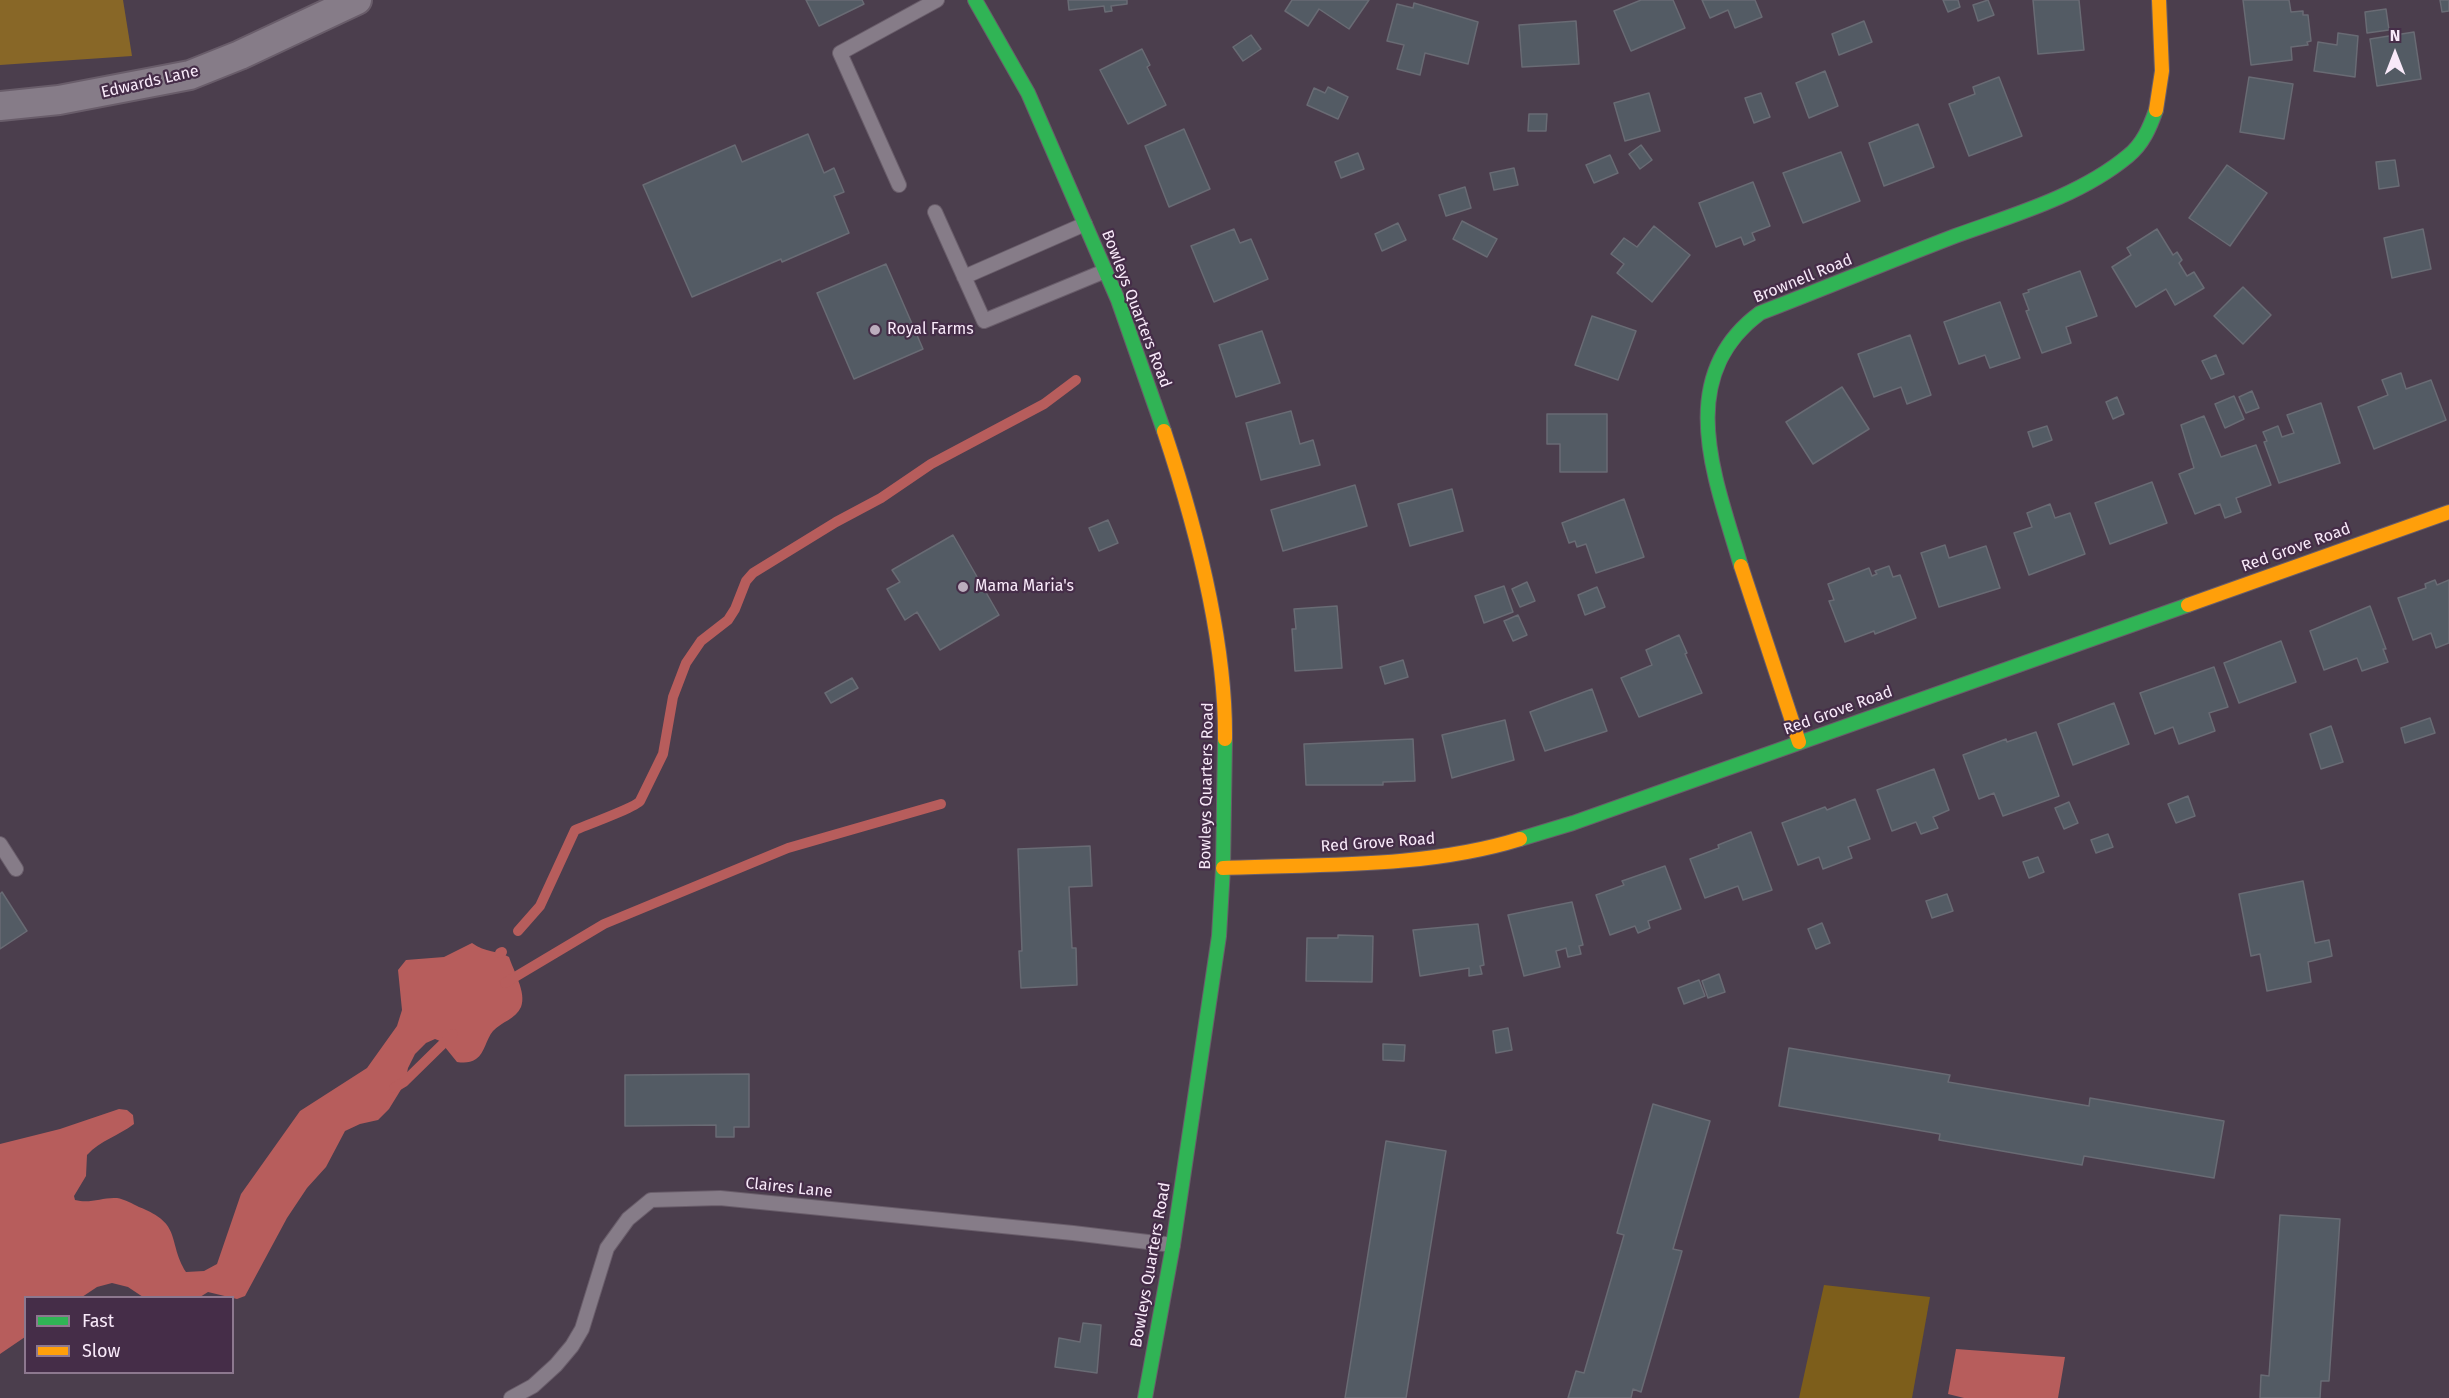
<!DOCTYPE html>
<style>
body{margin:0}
#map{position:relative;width:2449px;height:1398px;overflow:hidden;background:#4b3e4d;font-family:"Fira Sans",sans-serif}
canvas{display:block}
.legend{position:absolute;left:24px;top:1296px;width:210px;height:78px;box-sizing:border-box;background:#452d48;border:2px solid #8d788f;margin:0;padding:8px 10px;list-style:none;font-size:18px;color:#f8e9f9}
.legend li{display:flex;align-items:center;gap:12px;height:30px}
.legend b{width:30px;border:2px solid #8d788f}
.north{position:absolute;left:2365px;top:24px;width:60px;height:60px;-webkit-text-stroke:4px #452d48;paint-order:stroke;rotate:0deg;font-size:16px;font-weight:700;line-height:24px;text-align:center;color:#f8e9f9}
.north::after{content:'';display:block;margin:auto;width:21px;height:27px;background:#f8e9f9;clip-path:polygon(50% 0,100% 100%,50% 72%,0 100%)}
</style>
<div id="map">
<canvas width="2449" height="1398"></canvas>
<ul class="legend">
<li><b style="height:8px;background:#30b455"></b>Fast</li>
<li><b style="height:8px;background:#ff9f0a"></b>Slow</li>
</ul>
<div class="north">N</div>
</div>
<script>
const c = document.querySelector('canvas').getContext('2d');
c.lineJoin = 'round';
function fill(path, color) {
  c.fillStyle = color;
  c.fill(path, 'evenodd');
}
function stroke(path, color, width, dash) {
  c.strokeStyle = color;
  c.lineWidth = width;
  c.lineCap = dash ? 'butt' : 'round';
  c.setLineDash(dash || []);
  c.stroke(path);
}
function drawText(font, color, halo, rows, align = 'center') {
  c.font = font + ' "Fira Sans",sans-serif';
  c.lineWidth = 4.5;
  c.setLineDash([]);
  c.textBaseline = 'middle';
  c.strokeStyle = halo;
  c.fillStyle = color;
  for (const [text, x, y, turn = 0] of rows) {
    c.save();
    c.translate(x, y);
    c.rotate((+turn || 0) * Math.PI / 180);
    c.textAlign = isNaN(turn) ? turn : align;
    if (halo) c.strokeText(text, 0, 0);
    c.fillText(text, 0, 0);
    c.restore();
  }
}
const green = new Path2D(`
 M 1824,1285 L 1930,1297 L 1912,1398 L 1799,1398 Z`);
const forest = new Path2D(`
 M 0,0 L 123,0 L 132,56 L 0,65 Z`);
const water = new Path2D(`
 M 472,943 C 486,953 497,950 509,957 C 513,970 527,993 521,1007 C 516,1019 501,1022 493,1031 C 486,1039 485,1053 476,1059 C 470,1063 464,1063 457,1062 L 440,1041 L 435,1039 L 426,1043 L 415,1054 L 408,1068 L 405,1083 L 389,1109 L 378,1120 L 360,1124 L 345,1131 L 326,1167 L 307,1188 L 287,1218 L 245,1296 L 237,1299 L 208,1292 L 200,1297 L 143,1297 L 128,1287 L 112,1283 L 97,1287 L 82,1297 L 26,1298 L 25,1337 L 0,1354 L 0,1144 L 60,1129 L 119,1109 L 127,1110 L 133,1115 L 134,1124 C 118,1136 101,1140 87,1155 L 86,1176 L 74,1196 L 75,1200 C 91,1204 102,1197 117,1198 C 124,1199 133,1204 139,1207 C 183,1224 167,1241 186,1272 L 204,1271 L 217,1264 L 241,1194 L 300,1111 L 367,1068 L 397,1026 L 402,1010 L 398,970 L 406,960 L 444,957 Z
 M 1956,1349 L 2065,1357 L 2058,1398 L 1964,1398 L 1948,1394 Z`);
const stream = new Path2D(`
 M 518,931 L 540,906 L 575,830 C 587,825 636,807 640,801 L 663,754 L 673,697 L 686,663 L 701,641 L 728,620 L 735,609 L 746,581 L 753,573 L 836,522 L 881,498 L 931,464 L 1044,404 L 1076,380
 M 500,953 L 502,952
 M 505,983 L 604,924 L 788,848 L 941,804
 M 394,1088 L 404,1082 L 453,1034`);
const building = new Path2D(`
 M 806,0 L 862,0 L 864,4 L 819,26 Z
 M 1068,0 L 1127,0 L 1127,4 L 1111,6 L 1112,11 L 1105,12 L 1104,6 L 1069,10 Z
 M 1292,0 L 1369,0 L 1349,29 L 1319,9 L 1308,26 L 1285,11 Z
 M 1641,0 L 1673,0 L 1685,28 L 1631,51 L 1614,11 Z
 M 1702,0 L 1755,0 L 1762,17 L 1735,28 L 1728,10 L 1710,18 Z
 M 1943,0 L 1958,0 L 1960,7 L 1948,12 Z
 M 1988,0 L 1994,15 L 1978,21 L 1973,5 Z
 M 2033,0 L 2079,0 L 2084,50 L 2038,54 Z
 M 2243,0 L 2289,0 L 2291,12 L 2303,11 L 2303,15 L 2308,15 L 2311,41 L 2307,42 L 2308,45 L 2291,47 L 2292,60 L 2251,65 Z
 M 2440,0 L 2449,0 L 2449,11 L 2442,12 Z
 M 1414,3 L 1478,22 L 1468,64 L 1425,53 L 1420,75 L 1397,69 L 1404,45 L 1387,41 L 1397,4 L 1413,8 Z
 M 2386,9 L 2389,30 L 2367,33 L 2365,12 Z
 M 1576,21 L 1579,64 L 1522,67 L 1519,25 Z
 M 1864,21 L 1872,42 L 1839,55 L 1832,34 Z
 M 2414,32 L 2421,79 L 2377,86 L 2370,39 Z
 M 2338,33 L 2358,36 L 2355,77 L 2314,71 L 2318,42 L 2337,45 Z
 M 1251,35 L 1261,49 L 1243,61 L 1233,47 Z
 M 1142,49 L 1150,65 L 1147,67 L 1166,105 L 1128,124 L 1100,70 Z
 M 1825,71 L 1838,106 L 1809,118 L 1796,83 Z
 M 1999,77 L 2022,136 L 1969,156 L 1949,104 L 1975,94 L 1973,87 Z
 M 2249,77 L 2293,84 L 2284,139 L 2240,132 Z
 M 1328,87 L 1348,97 L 1338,119 L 1307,105 L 1314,88 L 1325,93 Z
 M 1649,93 L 1660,131 L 1625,141 L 1614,103 Z
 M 1761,93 L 1770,117 L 1754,123 L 1745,98 Z
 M 1529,114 L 1547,114 L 1546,131 L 1528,131 Z
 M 1918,124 L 1934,167 L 1884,186 L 1869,143 Z
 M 1184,129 L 1210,189 L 1169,207 L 1145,146 Z
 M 808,134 L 824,173 L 834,168 L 844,192 L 834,196 L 849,233 L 782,262 L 781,259 L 692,297 L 643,185 L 735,145 L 742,162 Z
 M 1641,145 L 1652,160 L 1640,169 L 1629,154 Z
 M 1841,152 L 1860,201 L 1803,223 L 1783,173 Z
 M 1358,153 L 1364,169 L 1341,178 L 1335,162 Z
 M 1610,155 L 1618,173 L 1594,183 L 1586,165 Z
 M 2395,160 L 2399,186 L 2379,189 L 2376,162 Z
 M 2227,165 L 2267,193 L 2230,246 L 2189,218 Z
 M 1514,168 L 1518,185 L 1494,190 L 1490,173 Z
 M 1753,182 L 1770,226 L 1752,233 L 1755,240 L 1744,245 L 1741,237 L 1716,247 L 1699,203 Z
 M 1465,187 L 1471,208 L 1446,216 L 1439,195 Z
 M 1462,221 L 1497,239 L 1487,257 L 1453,239 Z
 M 1398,223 L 1406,240 L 1382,251 L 1375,234 Z
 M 1654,226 L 1690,255 L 1652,302 L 1617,273 L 1624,264 L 1611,254 L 1624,238 L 1637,247 Z
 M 1234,229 L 1240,243 L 1251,239 L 1268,279 L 1214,302 L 1191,246 Z
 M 2157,229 L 2173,255 L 2177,252 L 2182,260 L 2179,263 L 2187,276 L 2194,272 L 2204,288 L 2175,305 L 2166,289 L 2136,307 L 2112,267 L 2131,255 L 2127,248 Z
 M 2423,229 L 2431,269 L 2392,278 L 2384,238 Z
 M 886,264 L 923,349 L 854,379 L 817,293 Z
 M 2080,271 L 2097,316 L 2066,327 L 2071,343 L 2042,353 L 2026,311 L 2029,310 L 2023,294 L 2029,292 L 2028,290 Z
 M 2243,287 L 2271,315 L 2243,344 L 2214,316 Z
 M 2000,302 L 2020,358 L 1990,368 L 1985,355 L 1959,364 L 1944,322 Z
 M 1592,316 L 1636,331 L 1618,380 L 1575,365 Z
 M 1262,331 L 1280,383 L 1236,397 L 1219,345 Z
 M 1910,335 L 1931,395 L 1907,404 L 1901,387 L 1874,397 L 1858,354 Z
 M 2216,355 L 2224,374 L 2211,379 L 2202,361 Z
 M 2401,373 L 2406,389 L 2431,380 L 2446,420 L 2374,449 L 2358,407 L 2388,395 L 2382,380 Z
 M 1842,387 L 1869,429 L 1813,464 L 1786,422 Z
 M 2252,391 L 2259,408 L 2246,413 L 2239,397 Z
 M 2234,396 L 2244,419 L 2225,428 L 2215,404 Z
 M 2117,397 L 2124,414 L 2113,419 L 2106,402 Z
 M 2321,403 L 2340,463 L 2279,483 L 2264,442 L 2267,441 L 2263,432 L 2278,426 L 2282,437 L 2294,433 L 2287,415 Z
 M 1291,411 L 1300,444 L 1313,440 L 1320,465 L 1261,480 L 1246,423 Z
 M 1547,414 L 1607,414 L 1607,472 L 1560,472 L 1560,444 L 1547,444 Z
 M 2204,416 L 2221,457 L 2256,445 L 2271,485 L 2236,498 L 2241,512 L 2225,518 L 2220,504 L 2195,514 L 2179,474 L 2194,468 L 2181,425 Z
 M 2047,426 L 2052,440 L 2033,447 L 2028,432 Z
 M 2152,482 L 2167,523 L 2110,544 L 2095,503 Z
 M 1355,485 L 1367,526 L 1283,551 L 1271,510 Z
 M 1452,489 L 1463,531 L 1410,546 L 1398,504 Z
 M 1624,499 L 1644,557 L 1596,573 L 1586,544 L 1577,547 L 1575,541 L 1569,543 L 1562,523 Z
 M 2050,504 L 2055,518 L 2070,513 L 2085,554 L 2029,575 L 2014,533 L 2032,527 L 2027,513 Z
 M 1108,520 L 1118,543 L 1099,551 L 1089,528 Z
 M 953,535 L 999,615 L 940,650 L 917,612 L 905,620 L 887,589 L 900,582 L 892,570 Z
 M 1945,545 L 1949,558 L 1986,546 L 2000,588 L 1939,607 L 1921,553 Z
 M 1889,566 L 1893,577 L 1900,575 L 1916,618 L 1875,634 L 1874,631 L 1845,642 L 1829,601 L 1834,600 L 1828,584 L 1869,568 L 1872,576 L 1877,574 L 1875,571 Z
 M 2435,580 L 2437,585 L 2449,580 L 2449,643 L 2436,648 L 2431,633 L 2413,640 L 2398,598 L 2426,588 L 2425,584 Z
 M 1527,582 L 1535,601 L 1520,607 L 1512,589 Z
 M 1504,586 L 1513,612 L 1484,623 L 1475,596 Z
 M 1597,587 L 1605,607 L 1585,615 L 1578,595 Z
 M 1337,606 L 1342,668 L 1295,671 L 1292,629 L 1296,629 L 1294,609 Z
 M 2370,606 L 2386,649 L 2383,649 L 2388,662 L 2362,671 L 2357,658 L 2324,670 L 2310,631 Z
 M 1518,615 L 1527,635 L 1513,641 L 1504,621 Z
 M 1679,635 L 1687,653 L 1685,654 L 1702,693 L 1639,717 L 1621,678 L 1652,665 L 1646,650 Z
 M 2281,641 L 2296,682 L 2239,703 L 2224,663 Z
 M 1403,660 L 1408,677 L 1385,684 L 1380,667 Z
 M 2214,667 L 2228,707 L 2209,713 L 2215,731 L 2179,744 L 2173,727 L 2155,734 L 2140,693 Z
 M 852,678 L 858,688 L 831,703 L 825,693 Z
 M 1592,689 L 1607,731 L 1545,751 L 1530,712 Z
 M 2114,703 L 2129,744 L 2073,765 L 2058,724 Z
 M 2430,718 L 2435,733 L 2405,743 L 2401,728 Z
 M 1505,720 L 1514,760 L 1452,778 L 1442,735 Z
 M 2331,726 L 2343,762 L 2321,769 L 2310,734 Z
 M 2036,732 L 2059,796 L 2003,816 L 1994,793 L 1979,799 L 1963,755 L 2006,739 L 2007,742 Z
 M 1413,739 L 1415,781 L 1383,782 L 1383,785 L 1306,785 L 1304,744 Z
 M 1934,769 L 1949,810 L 1933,817 L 1938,828 L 1921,834 L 1916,822 L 1892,831 L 1877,790 Z
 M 2188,796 L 2195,816 L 2176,823 L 2168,804 Z
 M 1855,799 L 1870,839 L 1848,847 L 1852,858 L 1823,869 L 1819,857 L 1798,865 L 1782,823 L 1825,807 L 1827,810 Z
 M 2069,802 L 2078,823 L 2064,829 L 2055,808 Z
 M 1751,832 L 1772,890 L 1743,900 L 1738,886 L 1705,898 L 1690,859 L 1719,848 L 1718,845 Z
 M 2108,834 L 2113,847 L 2096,853 L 2091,840 Z
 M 1090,846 L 1092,886 L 1069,887 L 1072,948 L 1076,948 L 1077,985 L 1021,988 L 1019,951 L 1022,951 L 1018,849 Z
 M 2038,857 L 2044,872 L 2029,878 L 2023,862 Z
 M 1665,866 L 1681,909 L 1648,921 L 1650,928 L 1638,933 L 1635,926 L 1610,935 L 1596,895 L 1624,885 L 1622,881 Z
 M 2303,881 L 2315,943 L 2329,940 L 2332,956 L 2308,962 L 2311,982 L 2267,991 L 2260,954 L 2251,956 L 2239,894 Z
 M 2,892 L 27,931 L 0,949 L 0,894 Z
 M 1947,894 L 1953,911 L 1932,918 L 1926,901 Z
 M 1572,902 L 1583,945 L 1579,946 L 1581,954 L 1568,957 L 1566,948 L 1556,951 L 1560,967 L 1524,976 L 1508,915 Z
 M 1822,923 L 1830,943 L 1816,949 L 1808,929 Z
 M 1478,924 L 1484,965 L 1480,966 L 1482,974 L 1469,976 L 1469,968 L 1420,976 L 1413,930 Z
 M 1338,935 L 1373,936 L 1372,982 L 1306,981 L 1307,938 L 1338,938 Z
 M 1719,974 L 1725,992 L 1708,998 L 1702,981 Z
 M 1699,980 L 1705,996 L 1684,1004 L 1678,988 Z
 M 1508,1028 L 1512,1050 L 1496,1053 L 1493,1031 Z
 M 1383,1044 L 1405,1045 L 1404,1061 L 1383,1060 Z
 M 1789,1048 L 1950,1075 L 1948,1082 L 2089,1106 L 2090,1098 L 2224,1121 L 2214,1178 L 2084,1156 L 2082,1165 L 1939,1140 L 1940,1134 L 1779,1106 Z
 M 749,1074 L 749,1127 L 734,1127 L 734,1137 L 716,1137 L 716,1125 L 625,1126 L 625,1075 Z
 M 1653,1104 L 1710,1121 L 1673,1249 L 1682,1251 L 1641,1392 L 1633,1389 L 1631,1398 L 1568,1398 L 1576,1371 L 1584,1373 L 1624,1235 L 1617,1233 Z
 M 1386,1141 L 1446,1151 L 1406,1398 L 1345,1398 Z
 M 2280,1215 L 2340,1219 L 2329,1381 L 2321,1381 L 2320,1398 L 2260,1398 L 2261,1375 L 2269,1376 Z
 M 1083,1323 L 1101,1325 L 1097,1373 L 1055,1367 L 1059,1338 L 1080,1342 Z`);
const lane = new Path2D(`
 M 899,185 L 840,53 L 937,0
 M 935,212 L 984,321 L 1105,271
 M 964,277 L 1085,224
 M 0,844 L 16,869
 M 511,1398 L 533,1386 L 556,1365 L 572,1346 L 582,1329 L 607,1248 L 628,1219 L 651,1200 L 720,1198 L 1073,1233 L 1173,1245`);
const street = new Path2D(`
 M 0,106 L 59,100 L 190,75 L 240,55 L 357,0`);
const fast = new Path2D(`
 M 975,0 L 1028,93 L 1118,300 L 1164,431
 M 1741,566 C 1716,480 1672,378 1760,313 C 1825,288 1890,261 1955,236 C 2013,215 2080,196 2128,156 C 2143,144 2150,127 2156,110
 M 1520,839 L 1573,823 L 2188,605
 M 1145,1398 L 1173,1245 L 1219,936 L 1223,868 L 1225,739`);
const slow = new Path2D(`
 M 2156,110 L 2162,71 L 2159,0
 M 1164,431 C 1195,524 1226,641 1225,739
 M 1741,566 L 1799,742
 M 2188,605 L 2449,512
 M 1223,868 C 1320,864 1427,868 1520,839`);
const markers = [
 [875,330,6,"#bbadbd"],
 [963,587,6,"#bbadbd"]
];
const streetNames = [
 ["Edwards Lane",150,82,-13],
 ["Brownell Road",1803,279,-22],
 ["Bowleys Quarters Road",1136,309,69],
 ["Red Grove Road",2296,548,-20],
 ["Red Grove Road",1838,711,-20],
 ["Bowleys Quarters Road",1207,786,-89],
 ["Red Grove Road",1378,843,-4],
 ["Claires Lane",789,1188,6],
 ["Bowleys Quarters Road",1151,1265,-80]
];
const poiNames = [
 ["Royal Farms",887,330],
 ["Mama Maria's",975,587]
];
fill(green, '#7d5e1b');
fill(forest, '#886727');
fill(water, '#b75d5c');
stroke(stream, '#b75d5c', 10);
fill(building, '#535b64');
stroke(building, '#696b74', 1.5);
stroke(lane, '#695d6a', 16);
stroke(street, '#695d6a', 32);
stroke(fast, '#695d6a', 16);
stroke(slow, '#695d6a', 16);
stroke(lane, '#867c88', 14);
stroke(street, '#867c88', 28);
stroke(fast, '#30b455', 14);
stroke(slow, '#ff9f0a', 14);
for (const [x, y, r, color] of markers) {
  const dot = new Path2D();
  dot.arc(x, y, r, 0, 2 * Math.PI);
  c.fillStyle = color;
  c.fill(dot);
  stroke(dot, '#452d48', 2);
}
drawText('16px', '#f8e9f9', '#452d48', streetNames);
drawText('16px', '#f8e9f9', '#452d48', poiNames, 'left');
</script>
